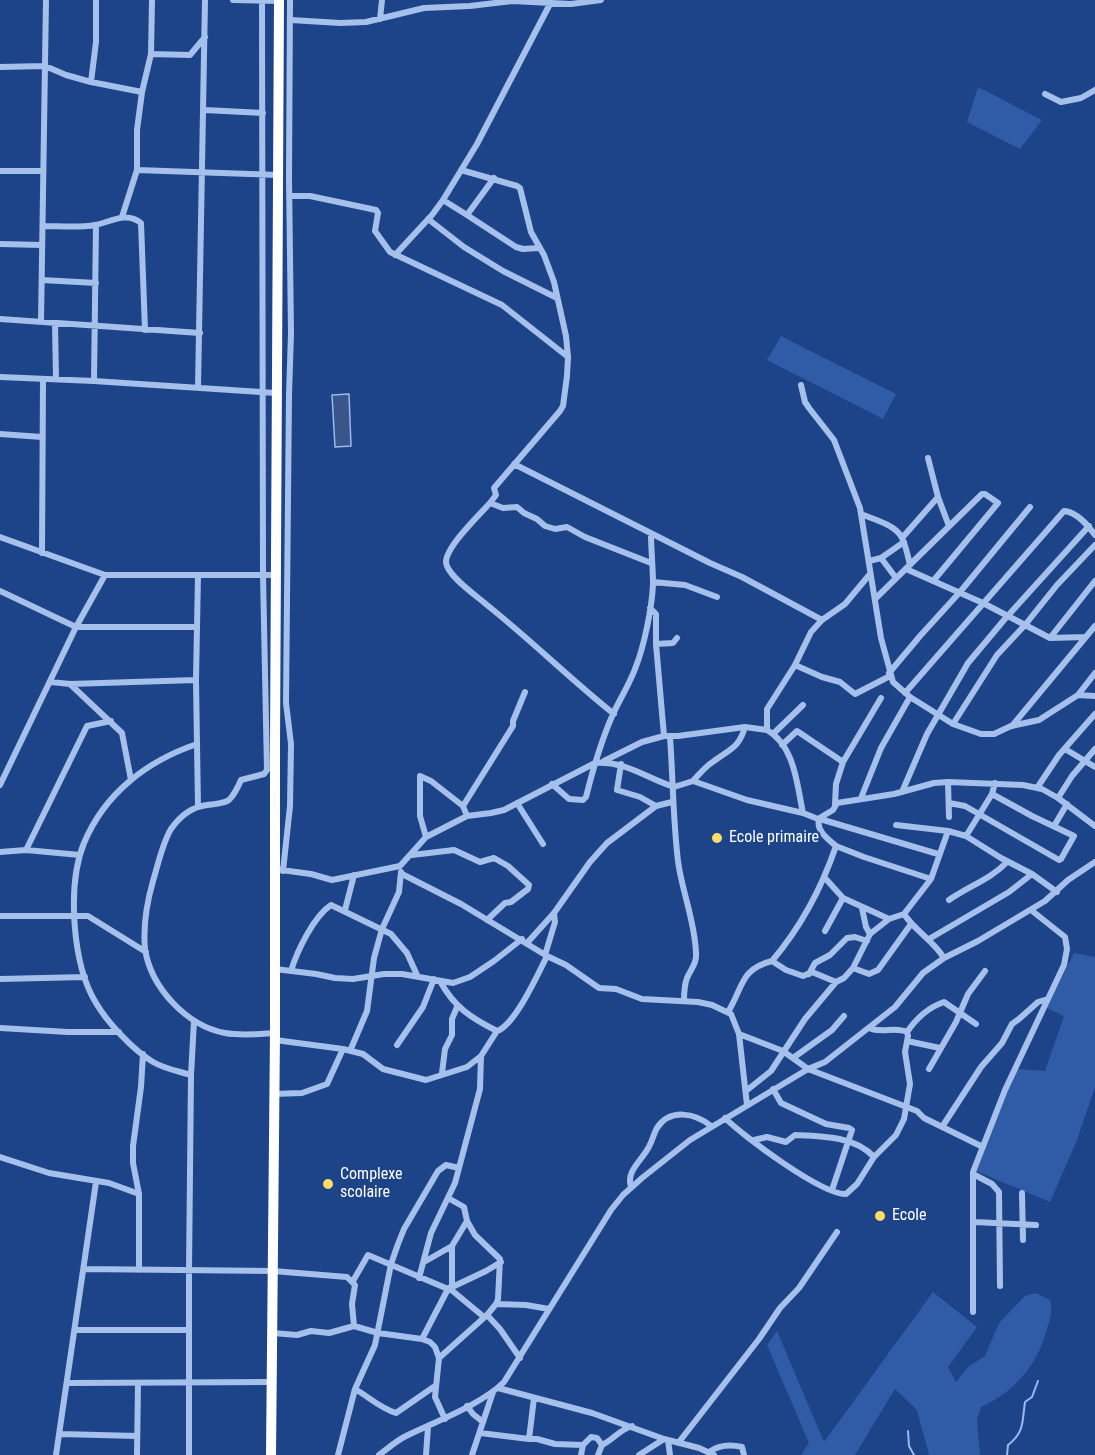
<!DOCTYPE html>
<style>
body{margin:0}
canvas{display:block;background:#1d4388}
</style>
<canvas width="1095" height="1455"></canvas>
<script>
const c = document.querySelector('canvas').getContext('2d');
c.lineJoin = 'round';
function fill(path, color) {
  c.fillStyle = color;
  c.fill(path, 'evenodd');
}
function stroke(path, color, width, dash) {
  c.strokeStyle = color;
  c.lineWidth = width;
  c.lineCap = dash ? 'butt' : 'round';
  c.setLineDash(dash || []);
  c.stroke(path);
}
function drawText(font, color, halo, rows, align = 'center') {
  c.font = font + ' "Roboto Condensed",sans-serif';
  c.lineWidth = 5;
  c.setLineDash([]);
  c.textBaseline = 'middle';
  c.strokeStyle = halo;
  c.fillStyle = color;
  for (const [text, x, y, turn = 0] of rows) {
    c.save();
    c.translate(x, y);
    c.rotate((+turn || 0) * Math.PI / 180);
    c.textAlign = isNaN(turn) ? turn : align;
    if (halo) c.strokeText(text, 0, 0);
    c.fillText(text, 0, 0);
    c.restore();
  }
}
const green = new Path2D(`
 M 978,87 L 1042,120 L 1020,149 L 967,122 Z
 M 781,336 L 896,394 L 883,419 L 767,360 Z
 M 1074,953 L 1095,957 L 1095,1087 L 1077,1140 L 1050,1202 L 976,1171 L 1006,1092 L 1017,1069 L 1045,1071 L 1064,1016 L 1047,1008 Z
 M 933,1292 L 977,1327 L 948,1367 L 956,1382 L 968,1367 L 985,1356 L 999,1323 L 1025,1296 L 1035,1293 L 1050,1300 C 1053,1312 1050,1320 1046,1332 C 1036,1367 1014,1392 981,1407 L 977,1420 L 980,1455 L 929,1455 L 917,1410 L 895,1389 L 855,1455 L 801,1455 L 809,1443 L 767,1345 L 777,1331 L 824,1442 Z`);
const water = new Path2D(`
 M 349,394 L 351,446 L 335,447 L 332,395 Z`);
const stream = new Path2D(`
 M 908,1431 L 909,1446 L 914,1455
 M 1007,1455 L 1008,1445 C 1025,1432 1022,1421 1025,1402 L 1032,1397 L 1038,1381`);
const street = new Path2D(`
 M 233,0 L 279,1
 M 262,0 L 263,575 L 267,770 L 264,774 L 241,780 C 238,787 234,795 229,800 C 223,804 214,804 207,805 C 191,807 180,816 171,829 C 162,844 158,865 153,881 C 147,902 143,927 145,949 C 151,988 187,1026 225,1033 C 242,1036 259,1034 275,1033
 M 380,19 L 382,0
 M 291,20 L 340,23 L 366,22 L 424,8 L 470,6 L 512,1 L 571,4 L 601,0
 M 151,54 L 190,55 L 205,37
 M 0,67 L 45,66 L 66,75 L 91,82 L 142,92
 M 91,82 L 96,42 L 96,0
 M 1045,94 L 1061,102 L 1081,98 L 1095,90
 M 205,110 L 263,113
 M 137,170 L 278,175
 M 461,170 L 517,186 L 520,188 L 531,232 L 544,255 L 554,282 L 566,336 L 568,357 L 567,376 L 563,406 L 560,411 L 494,488 L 496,495 L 490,503
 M 0,171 L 43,171
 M 290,196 L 310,196 L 376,210 L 378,213 L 375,231 L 390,252 L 502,305 L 568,357
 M 443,200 L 467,215 L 494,178
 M 467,215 L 516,247 L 523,249 L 539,248
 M 122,217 L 137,170 L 137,130 L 142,92 L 151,54 L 152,0
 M 428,219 L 464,247 L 503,271 L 557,298
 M 43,226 C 59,226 79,228 95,225 C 111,222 126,211 141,223 L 145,330
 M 0,244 L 42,245
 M 395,255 L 432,215 L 443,200 L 477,144 L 551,2
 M 42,280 L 96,283
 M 0,319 L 200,333
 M 41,322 L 46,0
 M 55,323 L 56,379
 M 0,377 L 94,381 L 276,393
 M 94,381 L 96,225
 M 801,385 L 805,402 L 809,408 L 834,440 L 860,508 L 881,638 L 893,682 L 910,697 L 953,724 L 981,734 L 994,734 L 1011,726 L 1039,720 L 1078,695 L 1095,696
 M 198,388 L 205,0
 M 0,434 L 42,437
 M 928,458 L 938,497 L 949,526
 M 514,464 L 710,563 L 742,577 L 822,620
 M 861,514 C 873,519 896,525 902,538 C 906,546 908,557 910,565
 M 0,537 L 105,575 L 276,575
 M 902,538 L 938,497
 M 42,553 L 43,380
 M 881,558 L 904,542
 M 869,561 L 881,558 L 896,578
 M 906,569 L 983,603 L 1050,638 L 1095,581
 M 653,582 L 685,585 L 717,597
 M 0,591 L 76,627 L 196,627
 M 876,598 L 982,494 L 985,494 L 998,503 L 934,580
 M 650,608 L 656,614 L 656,644 L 664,736
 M 1050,638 L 1085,637
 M 656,644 L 673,643 L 677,638
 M 795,665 L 822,677 L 840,682 L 855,694 L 890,676
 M 889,673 L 920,636 L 960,592 L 1030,507
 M 51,682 L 70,684 L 196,680
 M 70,684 L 122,733 L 131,780
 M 905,693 L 1064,511 C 1076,512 1088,525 1095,535
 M 1078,695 L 1095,673
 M 614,714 C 570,679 531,640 487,605 C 478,597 446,575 446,562 C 446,547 479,515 490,503 L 503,508 L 517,507 L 524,513 L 537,519 L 545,526 L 555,529 L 567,527 L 585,537 L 651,563
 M 953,724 L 997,655 L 1025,625 L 1057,585 L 1095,545
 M 1012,726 L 1095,626
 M 773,734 L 803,705
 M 670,737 C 673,778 673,820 678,861 C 682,892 695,921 696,953 C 697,963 691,969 687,978 C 684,986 684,994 684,1001
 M 782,745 L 797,731 L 843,762
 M 1065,749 L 1095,767
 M 604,761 L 642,742 L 664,736 L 678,736 L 745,727 L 767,730
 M 621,764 L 617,790 L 640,797 L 656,806
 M 693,781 C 699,774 706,766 714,761 C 730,749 739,748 745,727
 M 948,782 L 949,817
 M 552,784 L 569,799 L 583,800 L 586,797 C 593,769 601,741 613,714 C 620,699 629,685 635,669 C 644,647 652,608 653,584 C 653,567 651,550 651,534
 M 0,785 L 76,627 L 105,575
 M 1037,788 L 1059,755 L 1095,714
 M 902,792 L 927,734 L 968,663 L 1004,620 L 1089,526
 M 861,798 L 881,748 L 910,697
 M 1058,798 L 1072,776 L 1095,749
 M 517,803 L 543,844
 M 949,803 L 965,806 L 1059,860 L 1061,859 L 1074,836 L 1032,816 L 992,794
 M 835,804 L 836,784 L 843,762 L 881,698
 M 463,806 L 513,726 L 513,721 L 525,692
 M 198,807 L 196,680 L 198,575
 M 803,813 C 797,785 795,746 767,730 L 767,709 L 795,665 L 811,632 L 822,620 L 845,604 L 870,574
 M 820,819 L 938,854
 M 896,825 L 948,831 L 966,836 L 1001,858 L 1032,874 L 1057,892
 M 1054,826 L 1067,804
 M 966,836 L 992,794 L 995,783
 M 426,837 L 420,816 L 420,776 L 431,781 L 463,806 L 467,816
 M 836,846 L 864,857 L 931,879
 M 26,850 L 87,726 L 111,721
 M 0,852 L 26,850 L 80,855
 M 412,855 L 454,850 L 480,862 L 494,858 L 508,866 L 529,885 L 528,889 L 511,902 L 505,903 L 487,920
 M 274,869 L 311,874 L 332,880 L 400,866 L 426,837 L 467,816 L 491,813 L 504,810 L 595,763 C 626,761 646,778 674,787 L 693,781 L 747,800 L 803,813 L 818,819 L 833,810 L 837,803 L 894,794 L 934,783 L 948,782 L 1023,785 L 1042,789 L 1058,798 L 1095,826
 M 283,871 L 290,806 L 291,744 L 286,703 L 289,395 L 291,333 L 289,178 L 290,0
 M 402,874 L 461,904 L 547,956 L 566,965 L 599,988 L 616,989 L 642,999 L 698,1002 L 712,1005 L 731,1014 L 739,1034 L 747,1105
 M 825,878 L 843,898 L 889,919
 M 949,900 C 969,886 991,879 1007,862
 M 862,908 L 866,927 L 870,934
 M 345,910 L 354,875
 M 904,914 C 915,931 933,940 944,958
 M 0,916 L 88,916 L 146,952
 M 825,931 L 843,898
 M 929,939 L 1009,892 L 1032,874
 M 527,943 L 554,913 L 590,862 L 607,843 L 656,806 L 672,802
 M 545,955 L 555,922 L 554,913
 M 772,961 C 800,928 822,887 836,846 C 828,839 816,831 819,819
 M 853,968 L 869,974 L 878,970 L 911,924
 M 275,969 L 316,974 L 335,978 L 353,979 L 384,974 L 402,974 L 453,983 L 470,977 L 494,961 L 522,939
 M 291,971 C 297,951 314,916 331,905 L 391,934 L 407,953 L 417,975
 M 809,974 L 815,963 L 830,955 L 847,938 L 855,937 L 867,941
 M 0,979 L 85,977
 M 440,981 C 454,1007 471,1018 497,1031
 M 728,1012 C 743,988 740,969 772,961 L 786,970 L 803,976 L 812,972 L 836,982 L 844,978 L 853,968 L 870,934 L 889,919 L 904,914 L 931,879 L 948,831
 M 0,1028 L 68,1032 L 119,1032
 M 869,1028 C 882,1034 894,1026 907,1032
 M 739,1034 L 783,1051 L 808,1069 L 917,1111 L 924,1118 L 983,1147
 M 275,1040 L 343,1049 L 363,1054 L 383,1069 L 426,1080 L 467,1067 L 481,1056
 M 907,1041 L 940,1048
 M 397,1045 L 423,1007 L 434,979
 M 350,1051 L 367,1011 L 374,958 L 382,929 L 399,892 L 401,872
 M 793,1058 L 832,1030 L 844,1016
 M 929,1069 L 956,1022 L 968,994 L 985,971
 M 442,1073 L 445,1049 L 452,1035 L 452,1019 L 457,1007
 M 191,1075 C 178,1071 165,1069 153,1062 C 133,1050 107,1022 96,1003 C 72,964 67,885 84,843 C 105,793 147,761 197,744
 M 773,1089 L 781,1103 L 826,1124 L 849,1128 L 852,1130 L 832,1190
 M 746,1091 L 771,1071 L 805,1019 L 836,982
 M 273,1094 L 302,1093 L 327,1084 L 343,1049
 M 725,1118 C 743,1136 822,1195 846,1194 L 857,1184 L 874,1157 L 896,1135 L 904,1119 L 910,1084 L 905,1052 L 908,1036 L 907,1032 C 916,1019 929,1007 944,1002 L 976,1024
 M 942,1127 L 981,1067 L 1002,1043 L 1012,1024 L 1019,1019 L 1038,1002 L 1048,999
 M 754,1140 L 767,1137 L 786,1142 L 795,1135 C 821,1136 855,1136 874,1157
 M 0,1157 L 49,1173 L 109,1183 L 139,1194
 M 973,1174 L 992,1184 L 999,1192 L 1000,1286
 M 631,1187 C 626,1172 640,1162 647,1150 C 652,1143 653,1135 657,1128 C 670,1108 695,1113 711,1126
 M 1022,1193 L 1023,1240
 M 974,1222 L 1036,1225
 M 424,1262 L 452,1246
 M 84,1269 L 273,1271 L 347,1277 L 355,1285 L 352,1304 L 354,1326
 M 139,1270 L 139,1194 L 133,1163 L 133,1146 L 141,1087 L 143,1054
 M 419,1278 L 431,1233 L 455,1183 L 480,1089 L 481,1056 L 497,1031 C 515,1025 538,974 547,956
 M 353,1281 L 368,1255 L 448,1289 L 486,1271 L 501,1262
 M 449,1288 L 484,1317
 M 452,1288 L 452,1246 L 467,1221
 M 496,1304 L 526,1305 L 549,1309
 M 973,1312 L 973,1172 L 1005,1090 L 1064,965 L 1067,949 L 1065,937 L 1031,910
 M 487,1315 L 500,1329 L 520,1358
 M 75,1330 L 189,1330
 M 273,1333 L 297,1335 L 311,1331 L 329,1333 L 354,1326 L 378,1333 L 422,1339 L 430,1342 L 435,1347 L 439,1358 L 435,1397 L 445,1419
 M 422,1339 L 448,1289
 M 439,1358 L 487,1315 L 496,1304 L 498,1299 L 500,1259 L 475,1235 L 467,1221 L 464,1207 L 448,1198
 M 67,1383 L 271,1382
 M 498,1388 L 592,1413 L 664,1439
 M 355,1389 C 369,1397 380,1408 396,1413 L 435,1386
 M 467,1406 L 473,1414 L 483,1422
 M 480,1433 L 529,1439 L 534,1398
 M 60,1434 L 137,1436
 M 529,1439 L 537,1439 L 555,1444 L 583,1445 L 581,1455
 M 668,1440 L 670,1455
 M 679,1442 L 759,1339 L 780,1308 L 799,1288 L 837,1232
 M 583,1445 L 591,1437 L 597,1438 L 602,1445
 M 709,1452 C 719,1445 729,1444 742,1447 L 744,1455
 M 56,1455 L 96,1182
 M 137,1455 L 138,1383
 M 189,1455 L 189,1270 L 191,1075 L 194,1021
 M 338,1455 L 355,1389 L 375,1345 L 391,1264 L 398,1244 L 404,1229 L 438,1171 L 446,1165 L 459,1168
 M 379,1455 C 387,1449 396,1441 406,1436 C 434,1422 481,1405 504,1382 L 611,1210 L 623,1195 L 642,1178 L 690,1140 L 808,1069 L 825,1062 L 895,1007 L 923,973 L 944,958 L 978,941 L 1045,901 L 1068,880 L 1095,862
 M 426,1455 L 428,1427
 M 472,1455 L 493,1392
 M 598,1455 L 602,1445 C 614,1439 619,1430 632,1426
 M 639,1455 L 664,1439 L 699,1448 L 714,1455`);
const highway = new Path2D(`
 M 271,1455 L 275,1033 L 275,744 L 279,0`);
const markers = [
 [717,838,6,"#fcdd65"],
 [328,1184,6,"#fcdd65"],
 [880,1216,6,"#fcdd65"]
];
const poiNames = [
 ["Ecole primaire",729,838],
 ["Complexe",340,1175],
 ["scolaire",340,1193],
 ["Ecole",892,1216]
];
fill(green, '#305ba6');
fill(water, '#395589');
stroke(water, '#9ab9ed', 1.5);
stroke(stream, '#9ab9ed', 2);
stroke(street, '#a6c0ec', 6);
stroke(highway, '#fff', 10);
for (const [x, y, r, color] of markers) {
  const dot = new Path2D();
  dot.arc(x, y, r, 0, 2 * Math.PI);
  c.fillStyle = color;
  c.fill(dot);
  stroke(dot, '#1d4388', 2);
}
drawText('16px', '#fff', '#1d4388', poiNames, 'left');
</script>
